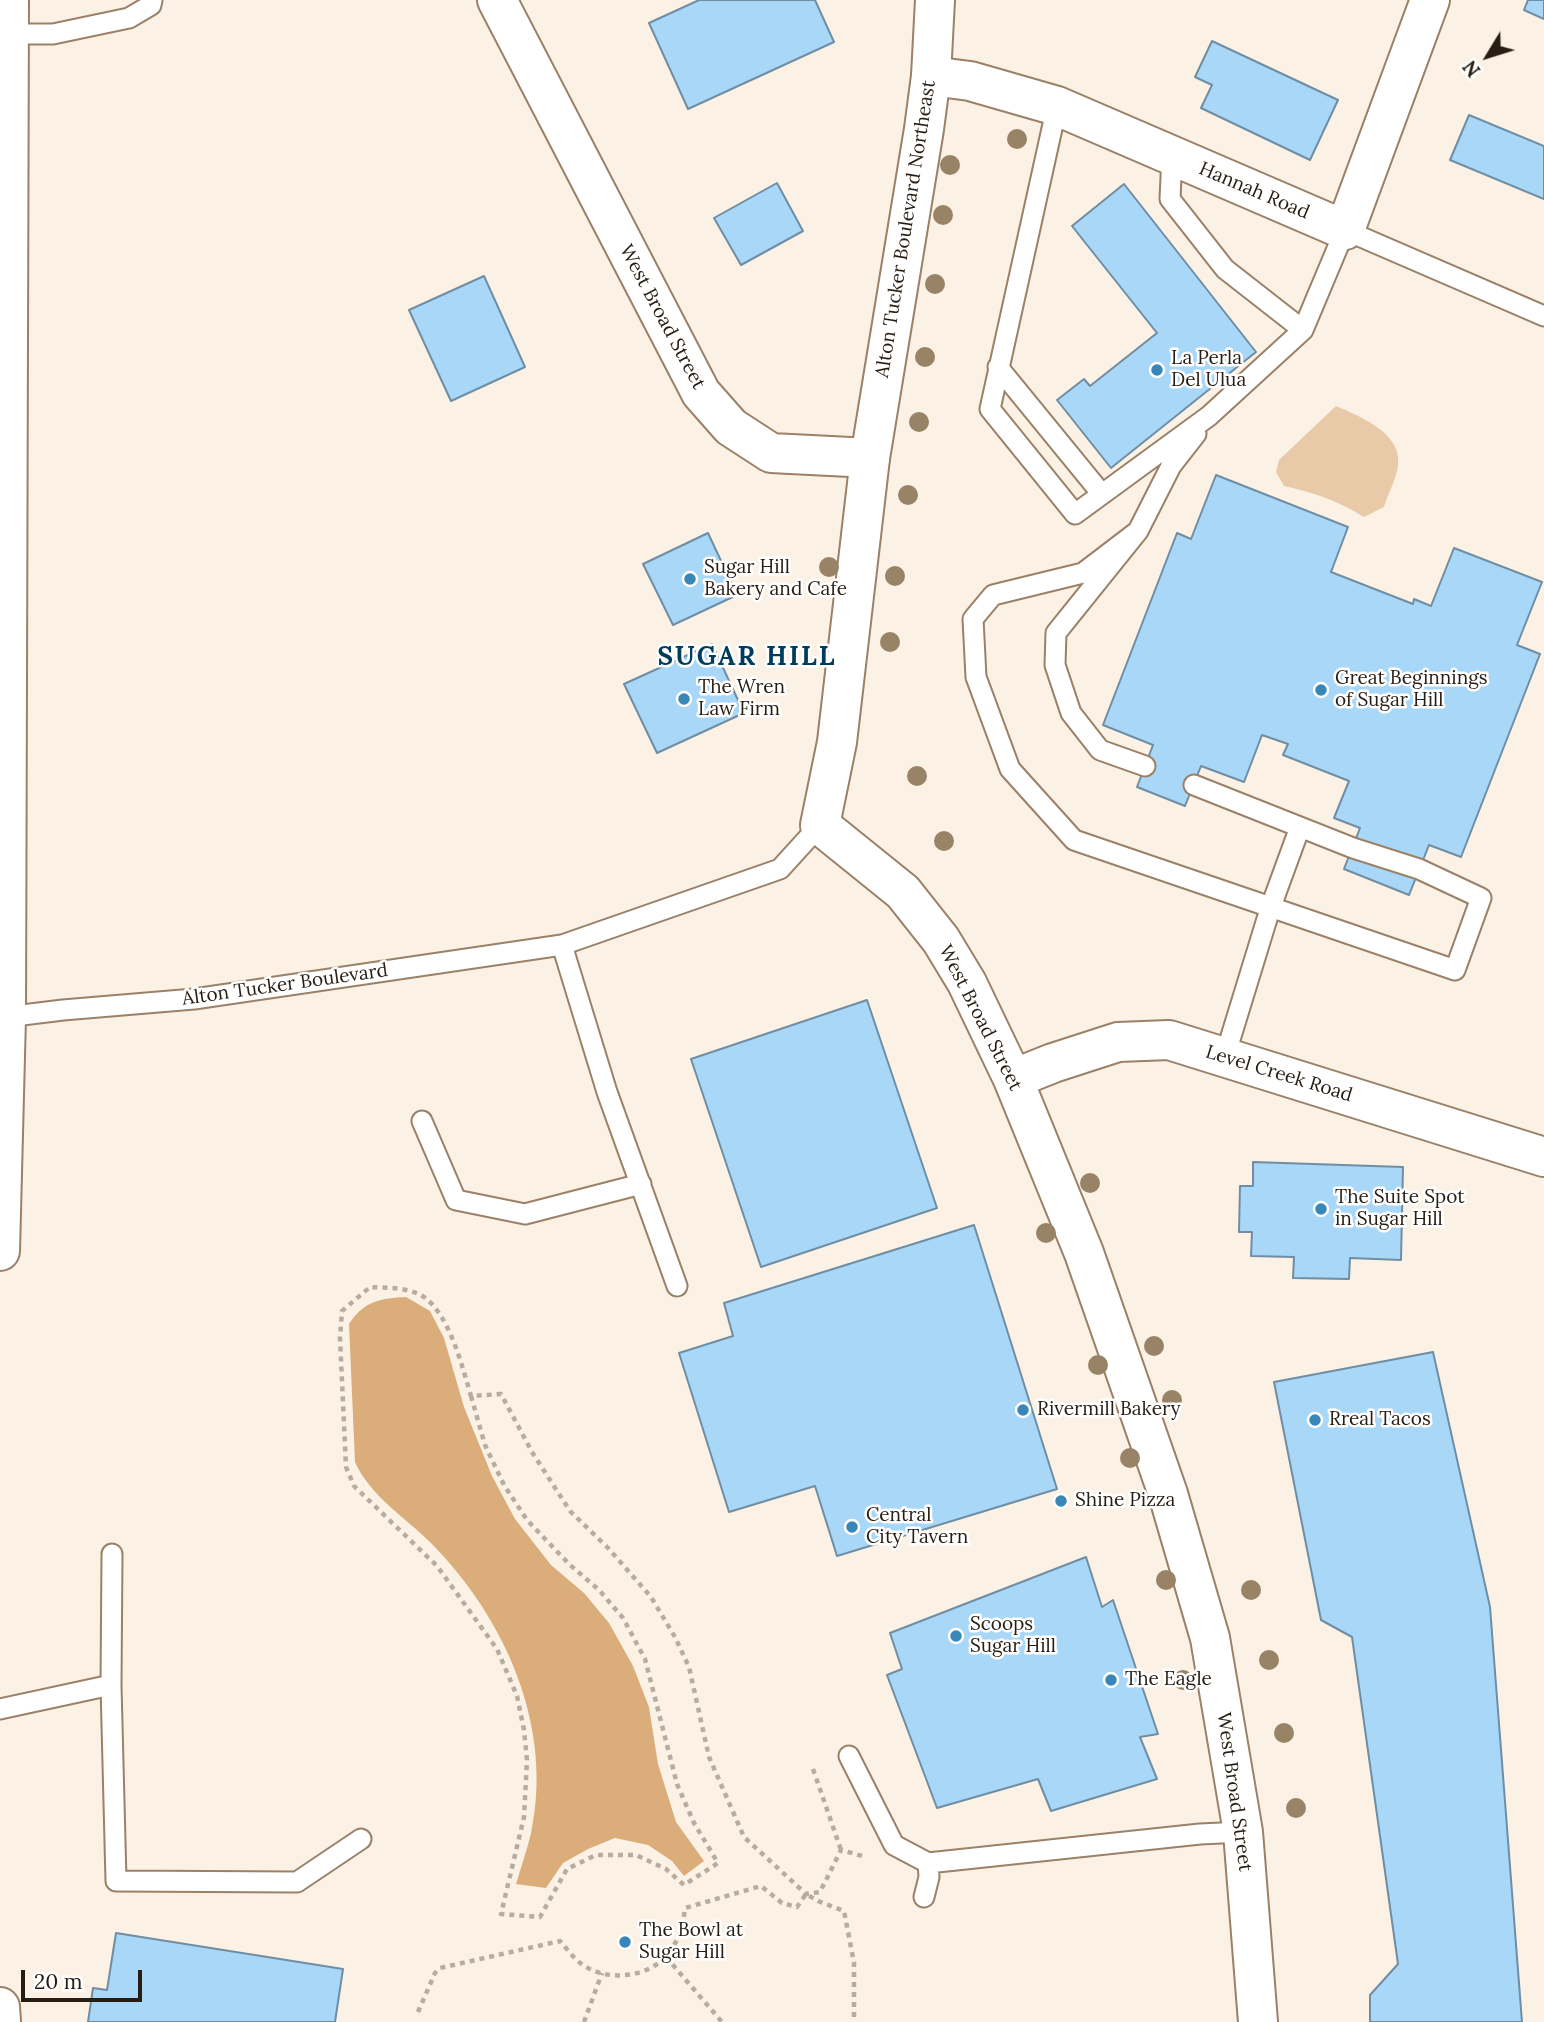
<!DOCTYPE html>
<style>
body{margin:0}
#map{position:relative;width:1544px;height:2022px;overflow:hidden;background:#fcf1e5;font-family:Lora,serif}
canvas{display:block}
.north{position:absolute;left:1453px;top:21px;width:70px;height:70px;-webkit-text-stroke:5px #fff;paint-order:stroke;rotate:232deg;font-size:19px;font-weight:700;line-height:28px;text-align:center;color:#271d12}
.north::after{content:'';display:block;margin:auto;width:24px;height:32px;background:#271d12;clip-path:polygon(50% 0,100% 100%,50% 72%,0 100%)}
.scale{position:absolute;left:21px;top:1970px;width:121px;height:32px;box-sizing:border-box;border:4px solid #271d12;border-top:0;padding-left:9px;font-size:21px;line-height:24px;white-space:nowrap;color:#271d12;-webkit-text-stroke:5px #fff;paint-order:stroke}
</style>
<div id="map">
<canvas width="1544" height="2022"></canvas>
<div class="north">N</div>
<div class="scale">20 m</div>
</div>
<script>
const c = document.querySelector('canvas').getContext('2d');
c.lineJoin = 'round';
function fill(path, color) {
  c.fillStyle = color;
  c.fill(path, 'evenodd');
}
function stroke(path, color, width, dash) {
  c.strokeStyle = color;
  c.lineWidth = width;
  c.lineCap = dash ? 'butt' : 'round';
  c.setLineDash(dash || []);
  c.stroke(path);
}
function drawText(font, color, halo, rows, align = 'center') {
  c.font = font + ' Lora,serif';
  c.lineWidth = 5;
  c.setLineDash([]);
  c.textBaseline = 'middle';
  c.strokeStyle = halo;
  c.fillStyle = color;
  for (const [text, x, y, turn = 0] of rows) {
    c.save();
    c.translate(x, y);
    c.rotate((+turn || 0) * Math.PI / 180);
    c.textAlign = isNaN(turn) ? turn : align;
    if (halo) c.strokeText(text, 0, 0);
    c.fillText(text, 0, 0);
    c.restore();
  }
}
const green = new Path2D(`
 M 1336,406 C 1359,416 1403,433 1398,466 C 1396,479 1388,494 1384,507 L 1364,517 C 1338,501 1313,492 1284,486 L 1276,472 L 1279,460 Z`);
const water = new Path2D(`
 M 406,1297 L 430,1311 L 444,1338 L 464,1407 L 492,1476 L 515,1519 L 551,1565 L 584,1593 L 609,1623 L 633,1666 L 649,1707 L 658,1764 L 676,1822 L 704,1861 L 684,1876 L 672,1861 L 648,1845 L 615,1838 L 588,1849 L 563,1863 L 546,1888 L 516,1884 C 521,1867 527,1850 531,1833 C 554,1727 505,1618 431,1543 C 405,1517 370,1496 355,1462 L 349,1324 C 364,1301 381,1298 406,1297 Z`);
const building = new Path2D(`
 M 699,0 L 815,0 L 834,42 L 688,109 L 649,23 Z
 M 1528,0 L 1544,0 L 1544,19 L 1524,10 Z
 M 1212,41 L 1338,100 L 1310,160 L 1201,108 L 1212,85 L 1195,77 Z
 M 1469,115 L 1544,146 L 1544,199 L 1450,160 Z
 M 777,183 L 803,231 L 741,265 L 714,218 Z
 M 1124,184 L 1256,352 L 1111,468 L 1057,400 L 1084,379 L 1090,386 L 1157,333 L 1072,226 Z
 M 484,276 L 525,367 L 451,401 L 409,310 Z
 M 1216,475 L 1348,527 L 1331,572 L 1413,604 L 1414,599 L 1431,606 L 1454,548 L 1542,582 L 1517,645 L 1540,654 L 1461,857 L 1429,845 L 1409,895 L 1344,869 L 1360,828 L 1334,818 L 1349,781 L 1283,755 L 1288,744 L 1262,735 L 1244,782 L 1201,766 L 1185,806 L 1137,787 L 1153,745 L 1103,725 L 1177,533 L 1191,539 Z
 M 708,533 L 737,595 L 673,625 L 643,564 Z
 M 712,644 L 744,713 L 657,753 L 624,684 Z
 M 867,1000 L 937,1208 L 761,1267 L 691,1059 Z
 M 1253,1162 L 1403,1167 L 1401,1260 L 1350,1258 L 1349,1279 L 1293,1278 L 1294,1257 L 1251,1256 L 1252,1232 L 1239,1232 L 1240,1186 L 1253,1186 Z
 M 974,1225 L 1057,1489 L 837,1556 L 815,1486 L 729,1512 L 679,1353 L 733,1336 L 724,1303 Z
 M 1433,1352 L 1490,1607 L 1522,2022 L 1370,2022 L 1370,1995 L 1398,1964 L 1352,1637 L 1321,1620 L 1274,1382 Z
 M 1086,1557 L 1102,1607 L 1113,1600 L 1158,1734 L 1140,1737 L 1157,1779 L 1051,1811 L 1038,1779 L 937,1808 L 887,1675 L 902,1669 L 890,1633 Z
 M 116,1933 L 343,1969 L 335,2022 L 88,2022 L 93,1988 L 107,1990 Z`);
const path = new Path2D(`
 M 471,1396 L 485,1445 L 504,1485 L 527,1520 L 569,1564 L 599,1590 L 623,1618 L 645,1659 L 677,1784 L 694,1823 L 718,1863 L 684,1885 L 666,1869 L 636,1855 L 596,1855 L 567,1869 L 540,1917 L 501,1914 L 524,1817 L 527,1760 L 524,1730 L 517,1696 L 497,1649 L 437,1566 L 354,1486 L 346,1467 L 340,1338 L 342,1311 L 370,1287 C 387,1288 409,1287 424,1297 C 450,1316 462,1366 471,1396 L 501,1394 L 532,1452 L 570,1511 L 609,1549 L 651,1597 L 675,1637 L 689,1667 L 709,1757 L 744,1837 L 806,1894 L 820,1892 L 841,1850 L 866,1857
 M 813,1769 L 841,1850
 M 666,1957 L 722,2022
 M 418,2012 L 435,1973 L 440,1968 L 560,1941 C 567,1949 574,1959 583,1965 C 607,1982 649,1978 668,1954 C 679,1940 683,1926 685,1908 L 761,1886 L 782,1903 L 797,1907 L 806,1894 L 818,1901 L 844,1911 L 854,1963 L 854,2022
 M 584,2022 L 602,1973`);
const service = new Path2D(`
 M 9,34 L 53,34 L 129,18 L 151,5 L 152,0
 M 1057,106 L 990,409 L 1075,514 L 1209,416 L 1303,330 L 1345,230 L 1544,316
 M 1172,155 L 1170,199 L 1225,269 L 1303,330
 M 998,367 L 1101,493
 M 1138,531 L 1083,573 L 993,595 L 973,619 L 976,677 L 1010,769 L 1074,840 L 1455,970 L 1481,898 L 1419,869 L 1353,848 L 1194,785
 M 1145,766 L 1100,750 L 1071,713 L 1055,665 L 1056,633 L 1138,531 L 1171,466 L 1196,434
 M 6,1017 L 63,1010 L 194,999 L 562,945
 M 1225,1056 L 1270,909 L 1300,827
 M 422,1121 L 456,1200 L 525,1214 L 641,1184
 M 677,1286 L 607,1092 L 562,945 L 780,869 L 820,825
 M 111,1685 L 112,1554
 M 0,1709 L 111,1685 L 116,1881 L 297,1882 L 361,1839
 M 849,1756 L 894,1845 L 928,1863
 M 924,1897 L 929,1877 L 928,1863 L 1200,1834 L 1243,1832`);
const minor = new Path2D(`
 M 497,0 L 701,393 L 731,427 L 771,453 L 870,458
 M 931,76 L 970,81 L 1057,106 L 1345,230 L 1430,0`);
const tertiary = new Path2D(`
 M 935,0 L 931,76 L 924,129 L 870,458 L 837,742 L 820,825 L 903,892 L 941,940 L 967,983 L 1013,1079 L 1084,1253 L 1168,1494 L 1210,1638 L 1243,1832 L 1258,2022
 M 1013,1079 L 1053,1063 L 1118,1042 L 1169,1040 L 1544,1157`);
const trunk = new Path2D(`
 M 0,1251 L 6,1017 L 9,0
 M 0,2007 L 1,2022`);
const trees = [
 [1017,139],
 [950,165],
 [943,215],
 [935,284],
 [925,357],
 [919,422],
 [908,495],
 [829,567],
 [895,576],
 [890,642],
 [917,776],
 [944,841],
 [1090,1183],
 [1046,1233],
 [1154,1346],
 [1098,1365],
 [1172,1400],
 [1130,1458],
 [1166,1580],
 [1251,1590],
 [1269,1660],
 [1183,1680],
 [1284,1733],
 [1296,1808]
];
const markers = [
 [1157,370,7,"#3987b9"],
 [690,579,7,"#3987b9"],
 [1321,690,7,"#3987b9"],
 [684,699,7,"#3987b9"],
 [1321,1209,7,"#3987b9"],
 [1023,1410,7,"#3987b9"],
 [1315,1420,7,"#3987b9"],
 [1061,1501,7,"#3987b9"],
 [852,1527,7,"#3987b9"],
 [956,1636,7,"#3987b9"],
 [1111,1680,7,"#3987b9"],
 [625,1942,7,"#3987b9"]
];
const streetNames = [
 ["Hannah Road",1254,191,23],
 ["Alton Tucker Boulevard Northeast",906,229,-81],
 ["West Broad Street",662,317,62],
 ["Alton Tucker Boulevard",285,985,-8],
 ["West Broad Street",980,1018,63],
 ["Level Creek Road",1279,1074,17],
 ["West Broad Street",1234,1792,82]
];
const poiNames = [
 ["La Perla",1171,359],
 ["Del Ulua",1171,381],
 ["Sugar Hill",704,568],
 ["Bakery and Cafe",704,590],
 ["Great Beginnings",1335,679],
 ["of Sugar Hill",1335,701],
 ["The Wren",698,688],
 ["Law Firm",698,710],
 ["The Suite Spot",1335,1198],
 ["in Sugar Hill",1335,1220],
 ["Rivermill Bakery",1037,1410],
 ["Rreal Tacos",1329,1420],
 ["Shine Pizza",1075,1501],
 ["Central",866,1516],
 ["City Tavern",866,1538],
 ["Scoops",970,1625],
 ["Sugar Hill",970,1647],
 ["The Eagle",1125,1680],
 ["The Bowl at",639,1931],
 ["Sugar Hill",639,1953]
];
const districtNames = [
 ["SUGAR HILL",747,658]
];
fill(green, '#e8c9a8');
fill(water, '#daad7b');
fill(building, '#a9d7f8');
stroke(building, '#6f8ea4', 2);
stroke(service, '#9a8167', 23);
stroke(minor, '#9a8167', 42);
stroke(tertiary, '#9a8167', 42);
stroke(trunk, '#9a8167', 42);
stroke(path, '#b7aca1', 4.5, [5, 5]);
stroke(service, '#fff', 19);
stroke(minor, '#fff', 38);
stroke(tertiary, '#fff', 38);
stroke(trunk, '#fff', 38);
c.fillStyle = '#988367';
for (const [x, y] of trees) {
  c.beginPath();
  c.arc(x, y, 10, 0, 2 * Math.PI);
  c.fill();
}
for (const [x, y, r, color] of markers) {
  const dot = new Path2D();
  dot.arc(x, y, r, 0, 2 * Math.PI);
  c.fillStyle = color;
  c.fill(dot);
  stroke(dot, '#fff', 2.5);
}
drawText('19px', '#271d12', '#fff', streetNames);
drawText('19px', '#271d12', '#fff', poiNames, 'left');
c.letterSpacing = '2px';
drawText('bold 26px', '#003c5c', '#fff', districtNames);
c.letterSpacing = '0px';
</script>
